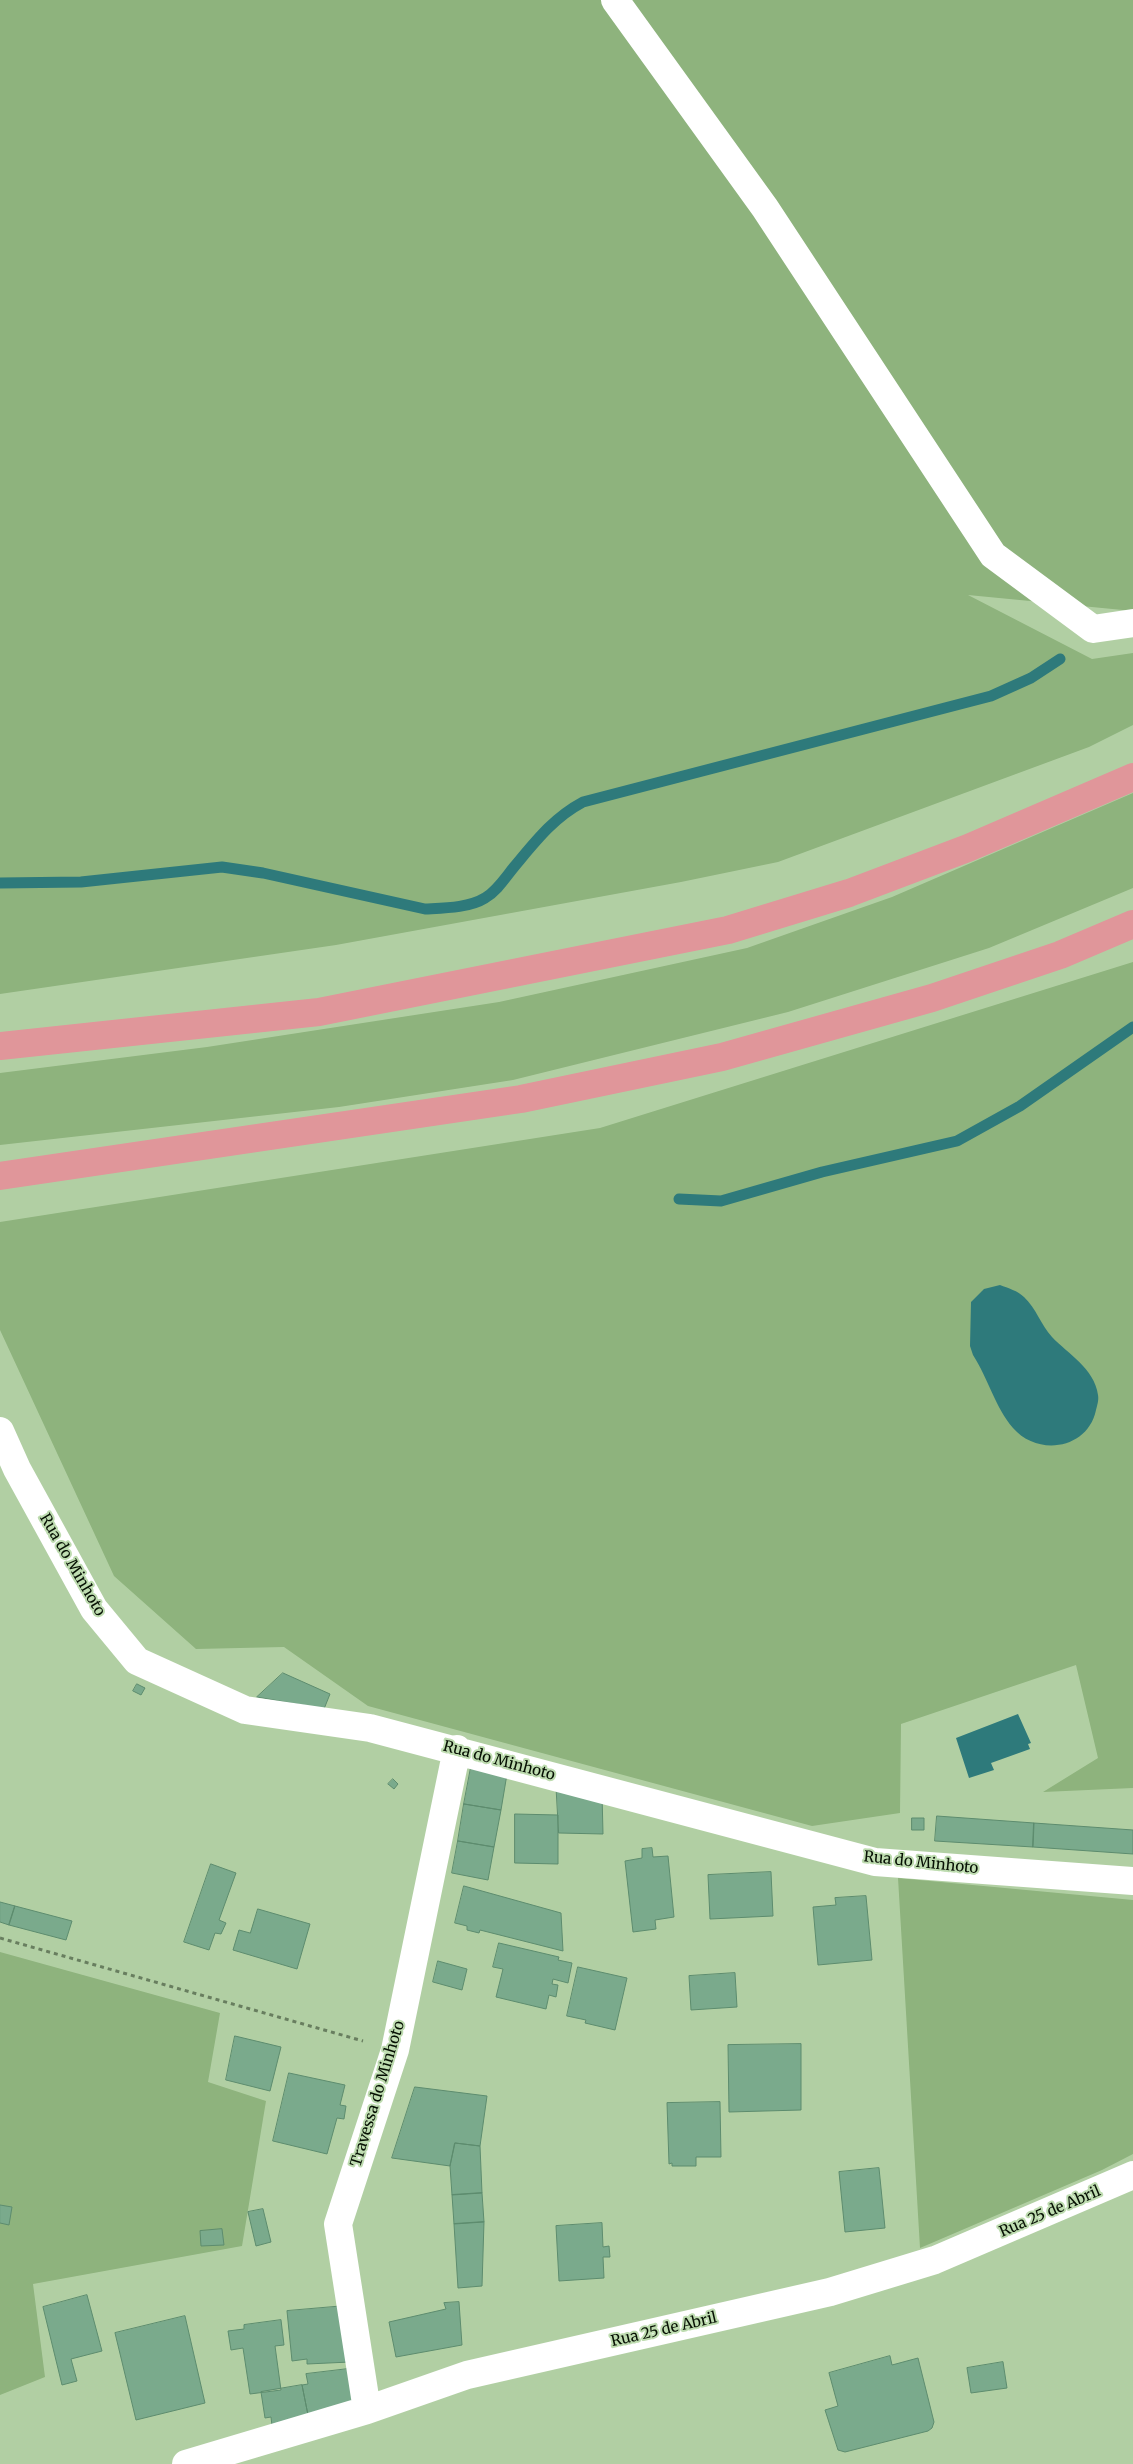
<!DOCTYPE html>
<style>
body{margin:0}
canvas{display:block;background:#b1cfa3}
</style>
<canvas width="1133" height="2464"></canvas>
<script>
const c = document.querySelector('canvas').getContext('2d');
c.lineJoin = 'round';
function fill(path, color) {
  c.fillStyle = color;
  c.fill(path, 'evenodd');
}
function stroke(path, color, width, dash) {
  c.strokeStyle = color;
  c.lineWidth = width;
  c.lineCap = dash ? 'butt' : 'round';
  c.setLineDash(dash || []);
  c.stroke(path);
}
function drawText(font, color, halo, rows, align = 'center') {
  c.font = font + ' Merriweather,serif';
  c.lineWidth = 4;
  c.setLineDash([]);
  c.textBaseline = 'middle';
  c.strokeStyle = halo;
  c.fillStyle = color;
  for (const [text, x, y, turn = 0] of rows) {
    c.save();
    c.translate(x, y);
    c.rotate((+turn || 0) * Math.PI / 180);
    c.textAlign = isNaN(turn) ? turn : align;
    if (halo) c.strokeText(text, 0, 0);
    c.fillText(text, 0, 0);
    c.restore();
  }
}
const green = new Path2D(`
 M 0,0 L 1133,0 L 1133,611 L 968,595 L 1092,659 L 1133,653 L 1133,725 L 1089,747 L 778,862 L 681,882 L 336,945 L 0,994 Z
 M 1133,793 L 1133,888 L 989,948 L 788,1012 L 513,1080 L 339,1107 L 0,1145 L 0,1073 L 207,1047 L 499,1002 L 747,948 L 892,897 Z
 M 1133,962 L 1133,1788 L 1043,1792 L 1098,1758 L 1076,1665 L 901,1724 L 900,1813 L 812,1826 L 368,1706 L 284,1647 L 196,1649 L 114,1576 L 0,1330 L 0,1222 L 600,1128 Z
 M 898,1878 L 1133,1900 L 1133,2154 L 1102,2170 L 920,2248 Z
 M 0,1952 L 220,2013 L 208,2082 L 266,2101 L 242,2246 L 33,2284 L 45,2377 L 0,2395 Z`);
const water = new Path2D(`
 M 1000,1285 C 1008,1288 1018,1291 1024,1297 C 1036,1308 1041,1325 1052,1337 C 1068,1354 1094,1368 1098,1395 C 1099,1400 1097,1406 1096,1410 C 1088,1449 1038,1457 1013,1428 C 995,1407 988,1378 973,1355 L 970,1346 L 971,1302 L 984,1289 Z
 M 1018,1714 L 1031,1743 L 1028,1744 L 1030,1749 L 991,1763 L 994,1770 L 969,1778 L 956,1738 Z`);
const stream = new Path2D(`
 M 0,883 L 81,882 L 222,867 L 263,873 L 425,909 C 443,908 469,908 485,898 C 497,891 505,878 514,867 C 535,842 553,818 583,802 L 991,696 L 1031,678 L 1060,659
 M 679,1199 L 721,1201 L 822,1172 L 957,1141 L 1020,1106 L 1133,1027`);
const building = new Path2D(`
 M 283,1673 L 330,1694 L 324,1709 L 257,1697 Z
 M 137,1684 L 145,1688 L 141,1695 L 133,1691 Z
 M 472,1762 L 508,1768 L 501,1810 L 464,1804 Z
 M 393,1779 L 398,1784 L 394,1789 L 388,1784 Z
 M 556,1781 L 602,1793 L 603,1834 L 559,1833 Z
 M 464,1804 L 501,1810 L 494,1847 L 458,1841 Z
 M 515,1814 L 558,1815 L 558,1864 L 515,1863 Z
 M 937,1816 L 1034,1823 L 1033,1847 L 935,1841 Z
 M 912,1818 L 924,1818 L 924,1830 L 912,1830 Z
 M 1034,1823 L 1133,1830 L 1133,1854 L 1033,1847 Z
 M 458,1841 L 494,1847 L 488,1880 L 452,1873 Z
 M 652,1848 L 653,1857 L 668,1856 L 674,1917 L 655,1920 L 656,1929 L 633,1932 L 625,1861 L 642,1858 L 642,1849 Z
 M 211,1864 L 236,1873 L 219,1920 L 226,1923 L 221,1934 L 215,1933 L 209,1950 L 184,1942 Z
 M 771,1872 L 773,1916 L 710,1919 L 708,1875 Z
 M 464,1886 L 561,1913 L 563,1951 L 480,1930 L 479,1933 L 467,1930 L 467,1926 L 455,1923 Z
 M 866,1896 L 872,1960 L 818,1965 L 813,1907 L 836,1905 L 835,1898 Z
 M 0,1902 L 15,1906 L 9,1925 L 0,1922 Z
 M 15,1906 L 72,1921 L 66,1940 L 9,1925 Z
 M 258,1909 L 310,1924 L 297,1969 L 233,1950 L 239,1930 L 250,1933 Z
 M 499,1943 L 559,1957 L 558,1960 L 572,1963 L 568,1983 L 553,1979 L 552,1984 L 558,1985 L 556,1997 L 549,1995 L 546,2009 L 496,1997 L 503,1969 L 493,1967 Z
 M 438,1961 L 467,1969 L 462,1990 L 433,1982 Z
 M 578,1967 L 627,1978 L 615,2030 L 585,2023 L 586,2020 L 567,2016 Z
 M 735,1973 L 737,2007 L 691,2010 L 689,1976 Z
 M 235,2036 L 281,2047 L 270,2091 L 226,2080 Z
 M 801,2044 L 801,2110 L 729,2112 L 728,2045 Z
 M 289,2073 L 345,2085 L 340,2105 L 346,2106 L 344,2119 L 337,2118 L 327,2154 L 273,2141 Z
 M 415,2087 L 487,2096 L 480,2146 L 455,2143 L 450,2166 L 392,2158 Z
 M 720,2102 L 721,2157 L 696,2157 L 696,2166 L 672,2166 L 672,2163 L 669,2164 L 667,2103 Z
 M 455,2143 L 480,2146 L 482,2193 L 452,2195 L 450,2166 Z
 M 879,2168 L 885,2228 L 845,2232 L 839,2172 Z
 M 482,2193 L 484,2222 L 454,2224 L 452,2195 Z
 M 0,2205 L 12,2207 L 9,2225 L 0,2223 Z
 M 263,2209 L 271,2242 L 256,2246 L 248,2212 Z
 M 484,2222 L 482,2286 L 458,2288 L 454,2224 Z
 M 602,2223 L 603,2247 L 609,2246 L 610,2257 L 603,2257 L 604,2278 L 559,2281 L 556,2226 Z
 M 222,2229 L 224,2245 L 201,2246 L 200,2231 Z
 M 87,2295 L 102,2351 L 71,2359 L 77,2381 L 62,2385 L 43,2307 Z
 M 459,2302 L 462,2345 L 396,2357 L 389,2322 L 446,2309 L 444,2303 Z
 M 345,2306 L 350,2362 L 307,2364 L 307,2359 L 292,2361 L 287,2311 Z
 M 185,2316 L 205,2403 L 136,2420 L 115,2333 Z
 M 281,2320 L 284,2345 L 275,2346 L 281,2390 L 250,2394 L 243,2348 L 231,2350 L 228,2331 L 244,2329 L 244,2325 Z
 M 890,2356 L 892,2365 L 918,2358 L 934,2422 L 932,2428 L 928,2431 L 845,2452 L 838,2450 L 825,2410 L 838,2406 L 829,2373 Z
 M 1003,2362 L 1007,2388 L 971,2393 L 967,2368 Z
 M 348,2369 L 356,2411 L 309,2420 L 302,2385 L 308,2384 L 306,2374 Z
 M 302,2385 L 309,2420 L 272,2426 L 271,2417 L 265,2418 L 261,2392 Z`);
const path = new Path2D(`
 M 0,1938 L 363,2041`);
const street = new Path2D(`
 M 615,0 L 765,208 L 993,555 L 1093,629 L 1133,623
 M 0,1431 L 17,1469 L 94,1609 L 137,1661 L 245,1710 L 370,1728 L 875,1862 L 1133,1881
 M 367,2410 L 338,2224 L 395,2050 L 457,1749
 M 186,2464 L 367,2410 L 467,2375 L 830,2292 L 935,2260 L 1133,2175`);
const highway = new Path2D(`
 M 0,1046 L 319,1012 L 728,930 L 849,893 L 968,848 L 1133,777
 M 0,1176 L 521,1099 L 722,1057 L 932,998 L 1060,955 L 1133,924`);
const streetNames = [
 ["Rua do Minhoto",72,1565,60],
 ["Rua do Minhoto",499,1761,15],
 ["Rua do Minhoto",921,1863,6],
 ["Travessa do Minhoto",378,2094,-73],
 ["Rua 25 de Abril",1050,2212,-23],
 ["Rua 25 de Abril",664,2330,-13]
];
fill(green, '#8eb37d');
fill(water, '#2e7a7b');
stroke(stream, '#2e7a7b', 11);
fill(building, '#7aaa8c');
stroke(building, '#5d8c6e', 1);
stroke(path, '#687e5f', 3, [4, 4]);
stroke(street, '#fff', 28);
stroke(highway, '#e0969a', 28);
drawText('15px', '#061003', '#bedcb0', streetNames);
</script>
